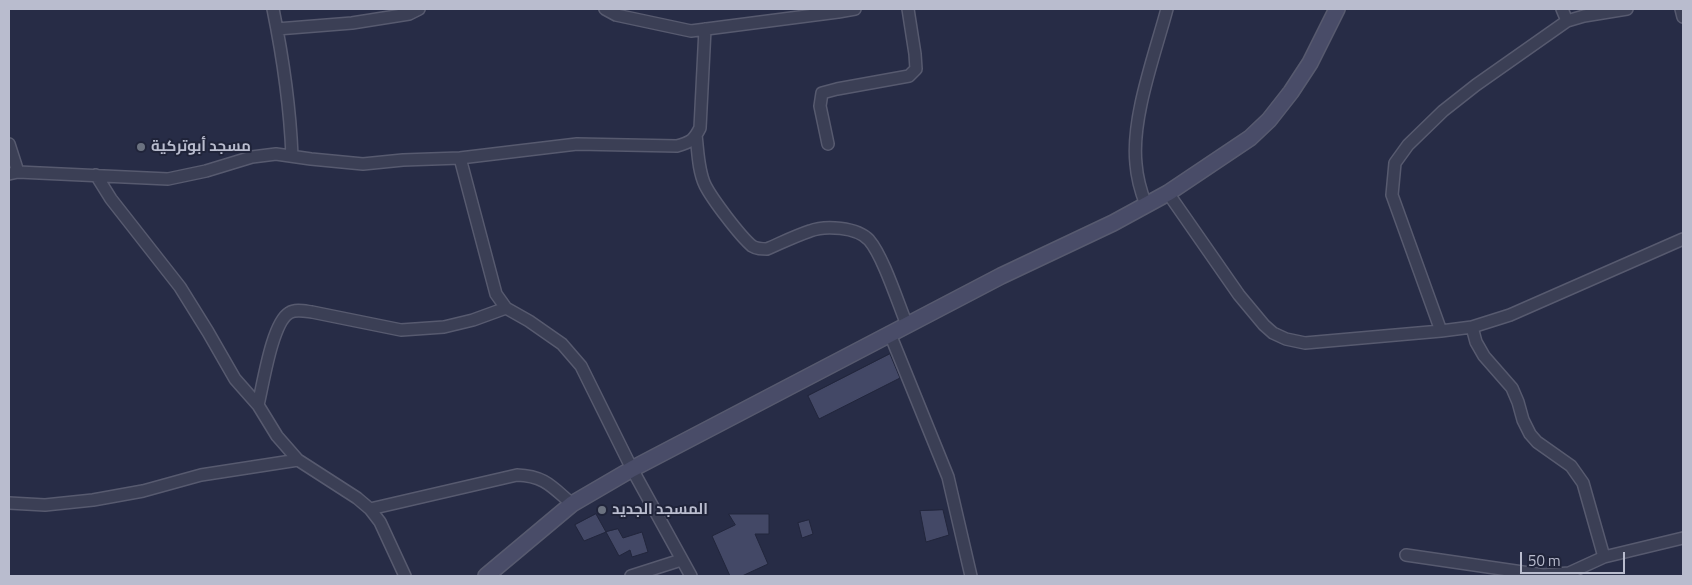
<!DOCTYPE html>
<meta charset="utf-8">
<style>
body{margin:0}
#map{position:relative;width:1692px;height:585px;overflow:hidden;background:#272c46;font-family:"Titillium Web",sans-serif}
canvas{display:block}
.frame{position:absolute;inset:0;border:10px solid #b9bcce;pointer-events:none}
.scale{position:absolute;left:1520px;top:552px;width:105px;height:22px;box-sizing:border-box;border:2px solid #b9bcce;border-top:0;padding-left:6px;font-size:15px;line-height:18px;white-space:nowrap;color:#b9bcce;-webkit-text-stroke:4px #20243a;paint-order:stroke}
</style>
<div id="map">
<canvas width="1692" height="585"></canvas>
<div class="frame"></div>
<div class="scale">50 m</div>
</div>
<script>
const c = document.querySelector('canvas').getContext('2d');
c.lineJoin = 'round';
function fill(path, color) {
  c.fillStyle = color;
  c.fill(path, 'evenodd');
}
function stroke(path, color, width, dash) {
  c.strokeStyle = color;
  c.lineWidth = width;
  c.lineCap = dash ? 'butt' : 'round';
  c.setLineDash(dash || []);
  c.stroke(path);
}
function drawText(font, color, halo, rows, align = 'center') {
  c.font = font + ' "Titillium Web",Cairo,sans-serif';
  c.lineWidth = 4;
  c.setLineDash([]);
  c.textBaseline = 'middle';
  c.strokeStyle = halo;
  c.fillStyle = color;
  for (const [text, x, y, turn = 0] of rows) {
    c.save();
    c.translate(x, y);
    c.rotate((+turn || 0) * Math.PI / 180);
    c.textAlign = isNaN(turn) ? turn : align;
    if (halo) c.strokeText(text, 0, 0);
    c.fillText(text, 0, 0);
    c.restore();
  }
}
const building = new Path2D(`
 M 890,354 L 900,378 L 819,419 L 808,396 Z
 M 943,510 L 949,535 L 926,542 L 920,511 Z
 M 596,514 L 606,532 L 584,541 L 575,525 Z
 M 729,514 L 769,514 L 769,534 L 755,534 L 768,564 L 742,576 L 730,576 L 712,536 L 735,525 Z
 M 809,520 L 813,534 L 802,538 L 798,523 Z
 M 618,529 L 623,538 L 642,532 L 648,552 L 632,557 L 630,550 L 619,556 L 606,532 Z`);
const street = new Path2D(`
 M 273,9 C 283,58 290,106 292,156
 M 605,9 L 616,15 L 691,31 L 838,12 L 855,9
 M 1562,9 L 1567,21
 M 1681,9 L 1683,17
 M 277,29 L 352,23 L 409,14 L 419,9
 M 696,135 C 698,151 698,170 705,185 C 712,199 740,236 752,246 C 757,249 761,249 767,249 C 781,243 795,236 810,231 C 825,225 857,227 869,240 C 883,256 898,303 907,325
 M 9,144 L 18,172
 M 828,144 L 820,106 L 822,93 L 837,89 L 909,76 L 916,69 L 915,54 L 908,9
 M 460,158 L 496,294 L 506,308 L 529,321 L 562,344 L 581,366 L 632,469 L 691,576
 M 9,174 L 18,172 L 168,179 L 206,171 L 252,157 L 276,154 L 311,159 L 363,164 L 403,160 L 460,158 L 577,144 L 677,146 C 691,142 694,140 700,128 L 705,29
 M 96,175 L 111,199 L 180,287 L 208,332 L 235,379 L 258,405 L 277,436 L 298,460 L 357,498 L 370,509 L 380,522 L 405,576
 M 1168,193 L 1239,295 L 1264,325 L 1273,333 L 1286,339 L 1305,343 L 1441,331 L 1472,327 L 1510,315 L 1683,239
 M 1146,205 C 1141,192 1137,178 1136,164 C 1131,118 1155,54 1167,9
 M 1472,327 L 1476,342 L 1484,356 L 1512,388 L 1518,402 L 1523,420 L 1530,434 L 1537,442 L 1571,466 L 1583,483 L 1604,557
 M 1441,331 L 1392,195 L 1395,163 L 1408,145 L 1443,111 L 1476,85 L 1567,21 L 1584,16 L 1627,9
 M 890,334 L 948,477 L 971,576
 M 258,405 C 263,385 272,323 289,313 C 295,309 304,311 312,312 L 401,330 L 444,327 L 473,320 L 506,308
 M 9,503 L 45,505 L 93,500 L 143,491 L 201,475 L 298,460
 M 370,509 L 517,475 C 545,476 552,487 572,504
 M 1406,555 L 1543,575 L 1569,573 L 1604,557 L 1683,538
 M 631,576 L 681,560`);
const secondary = new Path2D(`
 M 486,576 L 572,504 L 632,469 L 1001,276 L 1113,223 L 1168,193 L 1250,138 L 1269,120 L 1291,92 L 1310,63 L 1337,9`);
const markers = [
 [141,147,5,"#6b7280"],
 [602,510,5,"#6b7280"]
];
const poiNames = [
 ["مسجد أبوتركية",151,147],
 ["المسجد الجديد",612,510]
];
fill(building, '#434866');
stroke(building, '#22263c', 1);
stroke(street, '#575a6f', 14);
stroke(secondary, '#575a6f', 18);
stroke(street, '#3b3f55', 11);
stroke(secondary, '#494c68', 15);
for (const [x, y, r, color] of markers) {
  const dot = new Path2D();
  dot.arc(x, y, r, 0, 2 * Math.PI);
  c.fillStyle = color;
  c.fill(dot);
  stroke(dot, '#20243a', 2);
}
drawText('bold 15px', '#b9bcce', '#20243a', poiNames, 'left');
</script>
